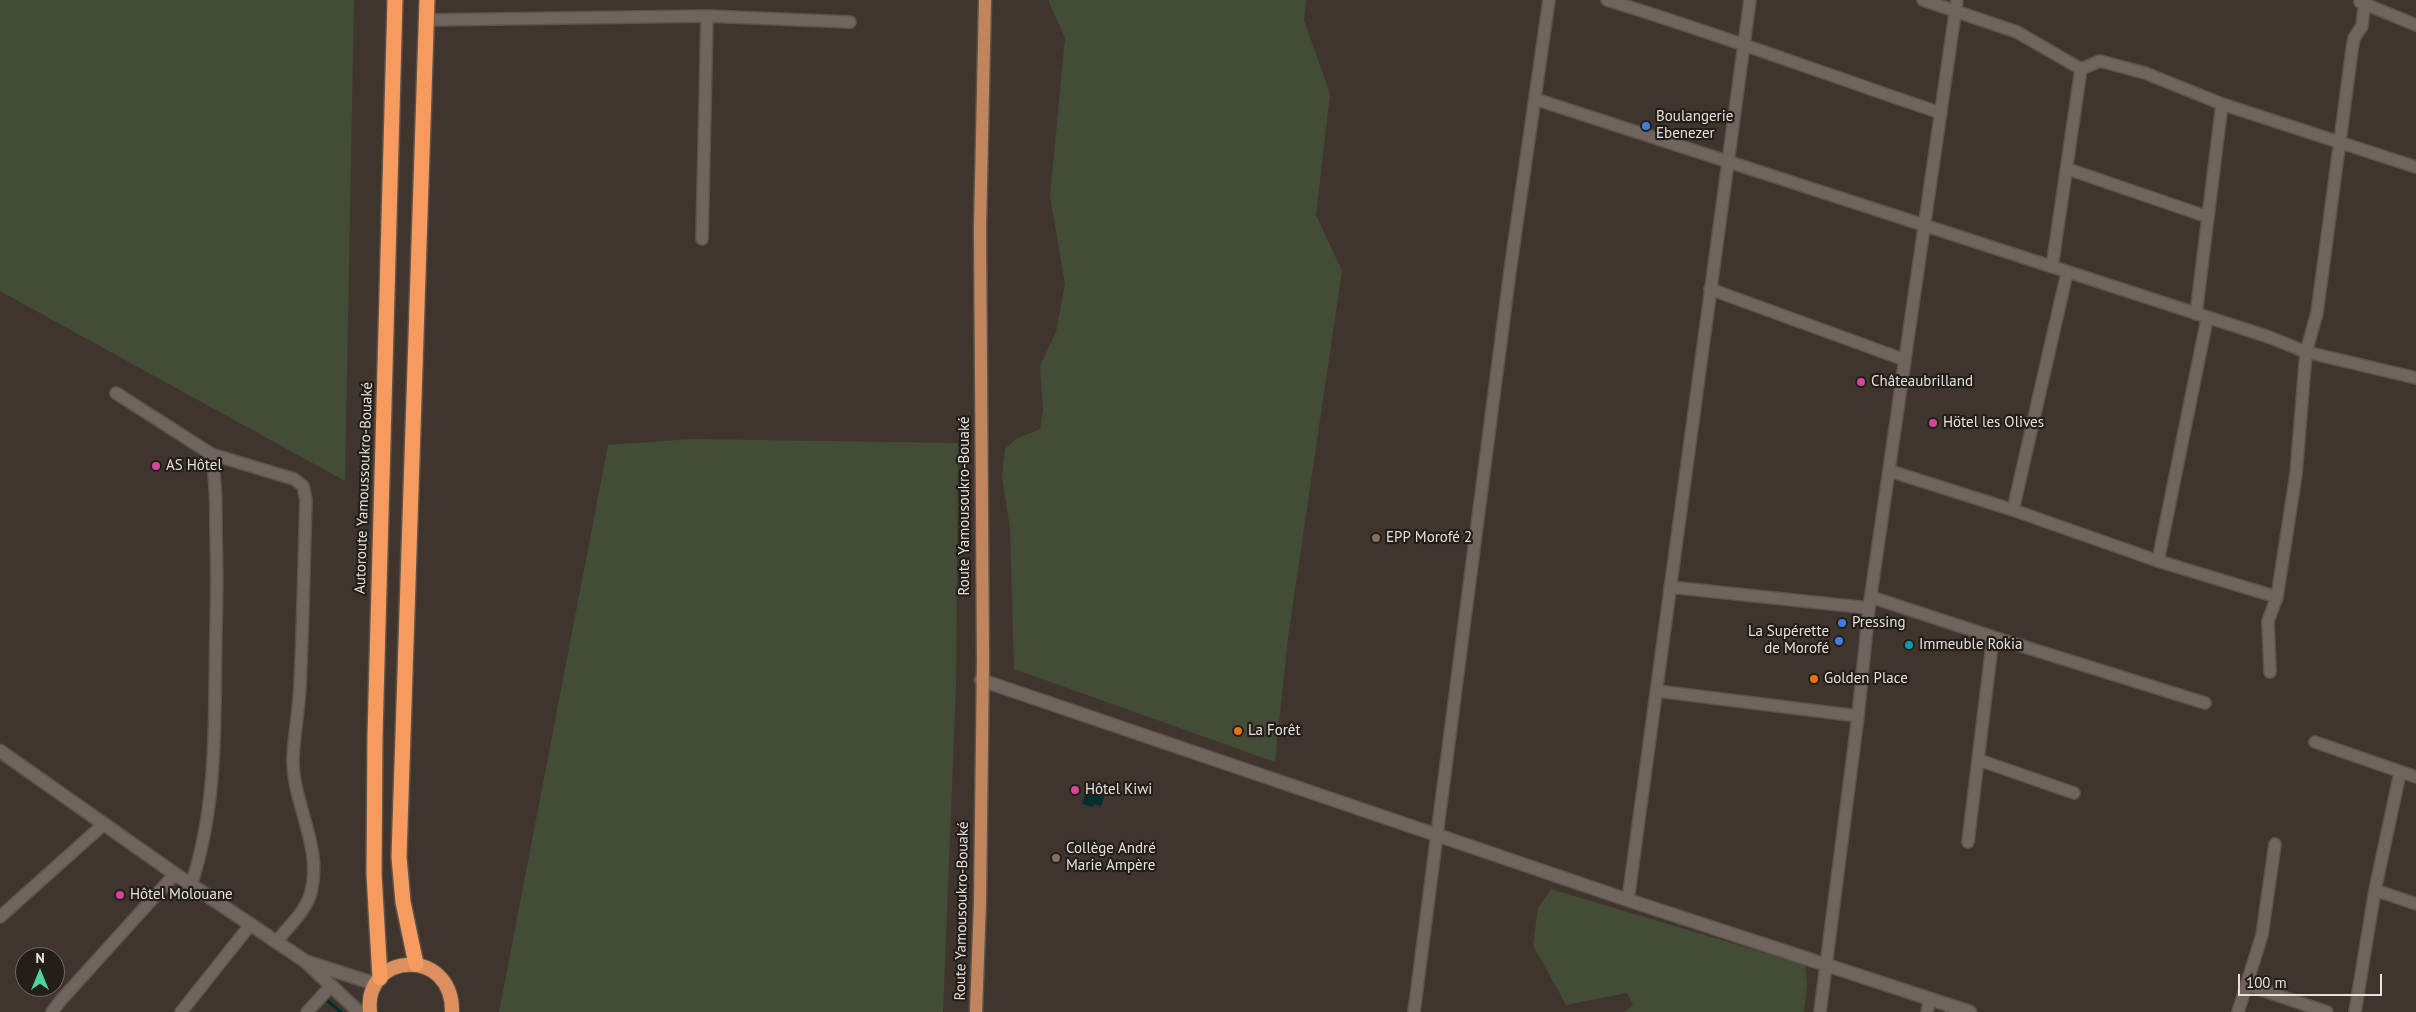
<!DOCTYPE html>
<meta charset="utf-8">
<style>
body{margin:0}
#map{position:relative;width:2416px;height:1012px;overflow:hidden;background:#40352d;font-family:"PT Sans",sans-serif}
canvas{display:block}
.north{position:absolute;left:15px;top:947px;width:50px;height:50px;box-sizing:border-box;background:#231e1a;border:1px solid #716c67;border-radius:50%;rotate:0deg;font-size:14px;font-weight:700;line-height:20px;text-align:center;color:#e7e0db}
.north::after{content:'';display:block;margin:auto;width:18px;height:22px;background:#50d398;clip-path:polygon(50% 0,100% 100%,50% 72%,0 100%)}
.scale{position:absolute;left:2238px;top:974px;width:144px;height:22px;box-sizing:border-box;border:2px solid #e7e0db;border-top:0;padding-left:6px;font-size:15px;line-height:18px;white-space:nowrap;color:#e7e0db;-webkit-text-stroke:4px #231e1a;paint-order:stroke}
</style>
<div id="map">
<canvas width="2416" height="1012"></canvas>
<div class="north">N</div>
<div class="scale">100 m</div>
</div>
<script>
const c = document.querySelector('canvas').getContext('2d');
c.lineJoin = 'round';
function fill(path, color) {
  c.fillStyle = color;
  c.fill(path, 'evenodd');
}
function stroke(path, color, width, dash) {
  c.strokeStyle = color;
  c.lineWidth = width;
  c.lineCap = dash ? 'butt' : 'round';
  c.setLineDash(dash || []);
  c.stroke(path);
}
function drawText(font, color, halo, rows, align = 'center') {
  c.font = font + ' "PT Sans",sans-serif';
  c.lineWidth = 4.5;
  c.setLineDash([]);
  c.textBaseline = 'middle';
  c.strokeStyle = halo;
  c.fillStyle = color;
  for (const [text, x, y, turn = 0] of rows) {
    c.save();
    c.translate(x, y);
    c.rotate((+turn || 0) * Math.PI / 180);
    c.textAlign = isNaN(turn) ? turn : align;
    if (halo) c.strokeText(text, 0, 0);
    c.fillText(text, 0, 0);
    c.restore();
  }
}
const green = new Path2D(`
 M 0,0 L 354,0 L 345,481 L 0,291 Z
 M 1048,0 L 1306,0 L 1304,20 L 1330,94 L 1316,215 L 1342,271 L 1288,637 L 1275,762 L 1014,669 L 1010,529 L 1002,477 L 1005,449 L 1016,439 L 1040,429 L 1043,410 L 1040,366 L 1056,332 L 1065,284 L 1050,196 L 1065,38 Z
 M 692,439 L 958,443 L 956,686 L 943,1012 L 499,1012 L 608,445 Z
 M 1551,889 L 1805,965 L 1807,984 L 1804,1012 L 1624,1012 L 1633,1005 L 1627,993 L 1566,1005 L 1533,945 L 1538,908 Z`);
const water = new Path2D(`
 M 1087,789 L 1105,795 L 1101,806 L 1094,804 L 1092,807 L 1082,804 Z`);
const stream = new Path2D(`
 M 324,998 L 341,1012`);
const minor = new Path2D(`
 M 1607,0 C 1719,34 1830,76 1941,113
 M 1923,0 L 2017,32 L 2081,69
 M 2360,2 L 2416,25
 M 426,20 L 707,16 L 850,22
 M 2081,69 L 2100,61 L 2145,73 L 2222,104 L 2416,167
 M 1535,99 L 2269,337 L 2306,352 L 2416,378
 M 2068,169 L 2208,217
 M 702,239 L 707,16
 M 2052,267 L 2081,69
 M 1710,289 L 1905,360
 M 2196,314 L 2222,104
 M 116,393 L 211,454 C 216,480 216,506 216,533 C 217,565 217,597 216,628 C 214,714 219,802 191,885
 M 211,454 L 294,479 L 303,486 L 306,500 C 304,562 303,624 300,686 C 299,710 294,734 293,758 C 292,803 323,846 311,892 C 307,910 288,927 277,941
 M 1890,471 L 2013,510 L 2158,561 L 2277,597
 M 2013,510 L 2067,273
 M 2158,561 L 2207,319
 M 1670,587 L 1869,608
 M 1871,597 L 1993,637 L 2205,703
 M 2270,672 L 2268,621 L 2277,597 L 2296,474 L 2306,352 L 2317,313 L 2352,50 L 2354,38 L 2362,26 L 2365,0
 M 1657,691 L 1858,716
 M 2315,742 L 2416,777
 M 1979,760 L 2074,793
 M 1968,842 L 1993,637
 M 2375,890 L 2416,904
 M 1628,900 L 1750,0
 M 0,917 L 104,824
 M 2247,985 L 2327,1012
 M 52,1012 L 61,1000 L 175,874
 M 181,1012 L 251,924
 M 307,1012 L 331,986
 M 1414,1012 L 1510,271 L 1549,0
 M 1820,1012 L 1858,716 L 1869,608 L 1957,0
 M 1927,1012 L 1930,999
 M 2238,1012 L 2262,935 L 2275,844
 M 2355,1012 L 2375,890 L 2400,773`);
const tertiary = new Path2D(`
 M 981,680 L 1628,900 L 1970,1012
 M 0,751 L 175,874 L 305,961 L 359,1012
 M 307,962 L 376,984`);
const primary = new Path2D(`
 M 976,1012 L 980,902 L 983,660 L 980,229 L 985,0`);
const trunk = new Path2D(`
 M 370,1012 C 363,952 453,946 452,1012`);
const motorway = new Path2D(`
 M 416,964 L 403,902 L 399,857 L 427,0
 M 380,978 L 374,874 L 375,735 L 395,0`);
const markers = [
 [1646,126,5,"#3f7fe0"],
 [1861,382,5,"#d1479c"],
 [1933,423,5,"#d1479c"],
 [156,466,5,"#d1479c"],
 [1376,538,5,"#8d6e63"],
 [1842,623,5,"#3f7fe0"],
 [1839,641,5,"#3f7fe0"],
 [1909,645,5,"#0f9aa8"],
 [1814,679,5,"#e8710a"],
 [1238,731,5,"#e8710a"],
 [1075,790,5,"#d1479c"],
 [1056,858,5,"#8d6e63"],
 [120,895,5,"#d1479c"]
];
const poiNames = [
 ["Boulangerie",1656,117],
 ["Ebenezer",1656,134],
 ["Châteaubrilland",1871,382],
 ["Hötel les Olives",1943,423],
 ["AS Hôtel",166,466],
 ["EPP Morofé 2",1386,538],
 ["Pressing",1852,623],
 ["La Supérette",1829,632,"right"],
 ["de Morofé",1829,649,"right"],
 ["Immeuble Rokia",1919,645],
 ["Golden Place",1824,679],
 ["La Forêt",1248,731],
 ["Hôtel Kiwi",1085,790],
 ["Collège André",1066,849],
 ["Marie Ampère",1066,866],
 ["Hôtel Molouane",130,895]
];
const streetNames = [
 ["Autoroute Yamoussoukro-Bouaké",364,488,-88],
 ["Route Yamousoukro-Bouaké",965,506,-90],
 ["Route Yamousoukro-Bouaké",962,911,-89]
];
fill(green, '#434c36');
fill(water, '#002f30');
stroke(stream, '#002f30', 3);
stroke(minor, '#5c544c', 14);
stroke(tertiary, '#5c544c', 15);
stroke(primary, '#5c544c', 15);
stroke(trunk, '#5c544c', 16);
stroke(motorway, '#5c544c', 18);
stroke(minor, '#70655c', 11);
stroke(tertiary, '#70655c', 12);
stroke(primary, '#c1855d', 12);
stroke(trunk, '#dc905d', 14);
stroke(motorway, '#f79a5d', 15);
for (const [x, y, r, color] of markers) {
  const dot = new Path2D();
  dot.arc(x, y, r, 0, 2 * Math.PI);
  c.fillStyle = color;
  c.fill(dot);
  stroke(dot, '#231e1a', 2);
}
drawText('15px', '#e7e0db', '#231e1a', poiNames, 'left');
drawText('15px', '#e7e0db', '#231e1a', streetNames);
</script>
